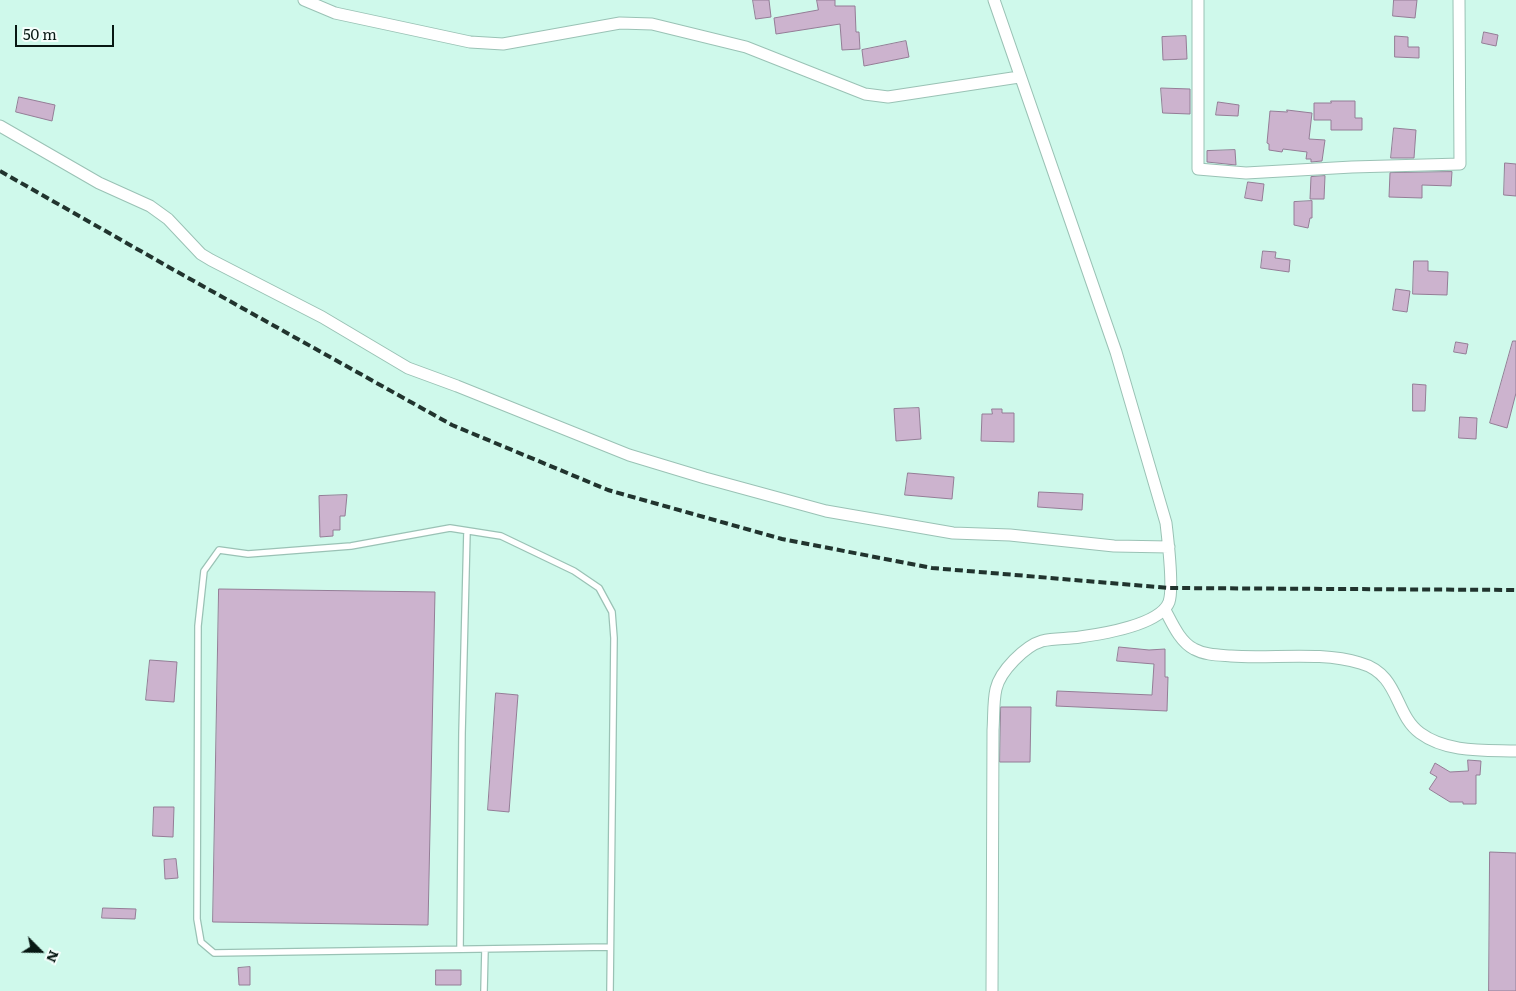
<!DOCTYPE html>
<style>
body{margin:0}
#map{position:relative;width:1516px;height:991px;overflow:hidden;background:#cff9eb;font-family:Literata,serif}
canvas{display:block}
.north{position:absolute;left:15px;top:926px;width:50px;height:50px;-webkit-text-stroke:4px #f5fefb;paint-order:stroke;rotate:113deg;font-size:14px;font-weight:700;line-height:20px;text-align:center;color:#081813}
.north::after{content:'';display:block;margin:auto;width:18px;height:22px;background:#081813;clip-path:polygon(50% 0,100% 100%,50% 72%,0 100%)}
.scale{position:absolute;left:15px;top:25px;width:99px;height:22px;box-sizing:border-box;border:2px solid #081813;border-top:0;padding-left:6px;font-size:15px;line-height:18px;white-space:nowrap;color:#081813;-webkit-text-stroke:4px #f5fefb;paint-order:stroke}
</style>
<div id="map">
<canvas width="1516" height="991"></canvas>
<div class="north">N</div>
<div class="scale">50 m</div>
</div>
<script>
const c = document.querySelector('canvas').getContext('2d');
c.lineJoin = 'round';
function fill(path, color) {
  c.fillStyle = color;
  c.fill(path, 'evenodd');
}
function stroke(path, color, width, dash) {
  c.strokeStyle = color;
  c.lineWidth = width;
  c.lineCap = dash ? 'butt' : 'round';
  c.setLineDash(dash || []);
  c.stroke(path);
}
const building = new Path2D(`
 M 753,0 L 769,0 L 771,17 L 756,19 Z
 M 817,0 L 835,0 L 835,6 L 855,6 L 856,32 L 859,32 L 860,49 L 842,50 L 840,24 L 776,34 L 774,18 L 818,10 Z
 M 1394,0 L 1417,0 L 1415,18 L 1393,16 Z
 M 1484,32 L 1498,35 L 1496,46 L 1482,43 Z
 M 1186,36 L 1187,59 L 1163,60 L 1162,37 Z
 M 1395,36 L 1408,37 L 1408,47 L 1419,47 L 1419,58 L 1395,57 Z
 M 906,41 L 909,57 L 864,66 L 862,50 Z
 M 1161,88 L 1190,89 L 1190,114 L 1163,113 Z
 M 19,97 L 55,105 L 52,121 L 16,112 Z
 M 1331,101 L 1355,101 L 1355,118 L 1362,118 L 1362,130 L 1331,130 L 1331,120 L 1314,120 L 1314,103 L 1331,103 Z
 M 1218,102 L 1239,105 L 1238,116 L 1216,115 Z
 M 1287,110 L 1312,113 L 1309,139 L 1325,140 L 1322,161 L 1311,162 L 1311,159 L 1306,159 L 1307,152 L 1283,149 L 1282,152 L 1269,150 L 1269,144 L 1267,143 L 1270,111 L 1287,112 Z
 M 1394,128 L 1416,130 L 1414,158 L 1391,158 Z
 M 1235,150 L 1236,165 L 1207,162 L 1207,151 Z
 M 1505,163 L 1516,164 L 1516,196 L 1504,195 Z
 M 1452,172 L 1451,186 L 1422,185 L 1422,198 L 1389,197 L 1390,173 Z
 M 1325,176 L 1324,199 L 1310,199 L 1311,177 Z
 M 1248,182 L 1264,184 L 1262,201 L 1245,198 Z
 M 1312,201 L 1312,218 L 1310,218 L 1308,228 L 1294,225 L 1294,202 Z
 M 1263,251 L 1276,252 L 1275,258 L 1290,260 L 1289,272 L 1261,268 Z
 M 1414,261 L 1428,261 L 1428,271 L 1448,272 L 1447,295 L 1413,294 Z
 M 1396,289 L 1410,291 L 1407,312 L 1393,310 Z
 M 1513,341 L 1516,341 L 1516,393 L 1507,428 L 1490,423 Z
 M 1456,342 L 1468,344 L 1466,354 L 1454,352 Z
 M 1413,384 L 1426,385 L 1425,411 L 1413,411 Z
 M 919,408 L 921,439 L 896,441 L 894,409 Z
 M 992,409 L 1002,409 L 1002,413 L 1014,413 L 1014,442 L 981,441 L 982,414 L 992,414 Z
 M 1460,417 L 1477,418 L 1476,439 L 1459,438 Z
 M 908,473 L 954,477 L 952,499 L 905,495 Z
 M 1039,492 L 1083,494 L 1082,510 L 1038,507 Z
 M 347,495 L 345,516 L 340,516 L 340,530 L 333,530 L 333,536 L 320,537 L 319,496 Z
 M 219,589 L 435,592 L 428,925 L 213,922 Z
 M 1119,647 L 1149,650 L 1165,649 L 1165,677 L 1168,677 L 1167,711 L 1056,706 L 1057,691 L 1152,695 L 1154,664 L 1117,661 Z
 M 150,660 L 177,662 L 174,702 L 146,700 Z
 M 496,693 L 518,695 L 509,812 L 488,810 Z
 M 1001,707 L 1031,707 L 1030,762 L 1000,762 Z
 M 1468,760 L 1481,761 L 1480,775 L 1476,775 L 1476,804 L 1463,804 L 1463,802 L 1450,802 L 1429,789 L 1437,777 L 1430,773 L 1435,763 L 1450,772 L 1468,771 Z
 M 154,807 L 174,807 L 173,837 L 153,836 Z
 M 1490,852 L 1516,853 L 1516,991 L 1489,991 Z
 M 176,859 L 178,878 L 165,879 L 164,860 Z
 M 103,908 L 136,909 L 135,919 L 102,918 Z
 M 250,967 L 250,985 L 239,985 L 238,968 Z
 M 436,970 L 461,970 L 461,985 L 436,985 Z`);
const service = new Path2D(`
 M 460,949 L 462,733 L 467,531
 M 484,991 L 485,949
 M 610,991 L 614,638 L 612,612 L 599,588 L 574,571 L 501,536 L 450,528 L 351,546 L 248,554 L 219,550 L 204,571 L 198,626 L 197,919 L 201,942 L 214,953 L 610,947`);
const minor = new Path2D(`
 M 304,0 L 335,13 L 470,42 L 503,44 L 620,23 L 652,24 L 746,47 L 865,94 L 888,97 L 1019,77
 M 1198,0 L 1198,169 L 1246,173 L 1352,167 L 1460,164 L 1459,0
 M 0,126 L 99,183 L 150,206 L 168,219 L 201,254 L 211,260 L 322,317 L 408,368 L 457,386 L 629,455 L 705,478 L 826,511 L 953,533 L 1010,535 L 1114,546 L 1169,547
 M 1165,610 C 1172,623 1180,642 1194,649 C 1205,655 1218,655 1231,656 C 1272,659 1321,651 1360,663 C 1400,674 1394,714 1420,733 C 1447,753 1485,750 1516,751
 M 992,991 L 993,730 C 994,717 993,702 996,689 C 1000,671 1025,646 1042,641 C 1054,638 1068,639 1080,637 C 1102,634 1160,625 1169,602 C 1174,587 1168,541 1166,523 L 1116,352 L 994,0`);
const rail = new Path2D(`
 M 0,171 L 174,270 L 452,425 L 608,490 L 782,539 L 932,568 L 1170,588 L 1516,590`);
fill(building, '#ccb3ce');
stroke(building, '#947d96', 1);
stroke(service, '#9ac2b5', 8);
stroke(minor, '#9ac2b5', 13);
stroke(service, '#fff', 5.5);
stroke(minor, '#fff', 11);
stroke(rail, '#21342e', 4, [8, 4]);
</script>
